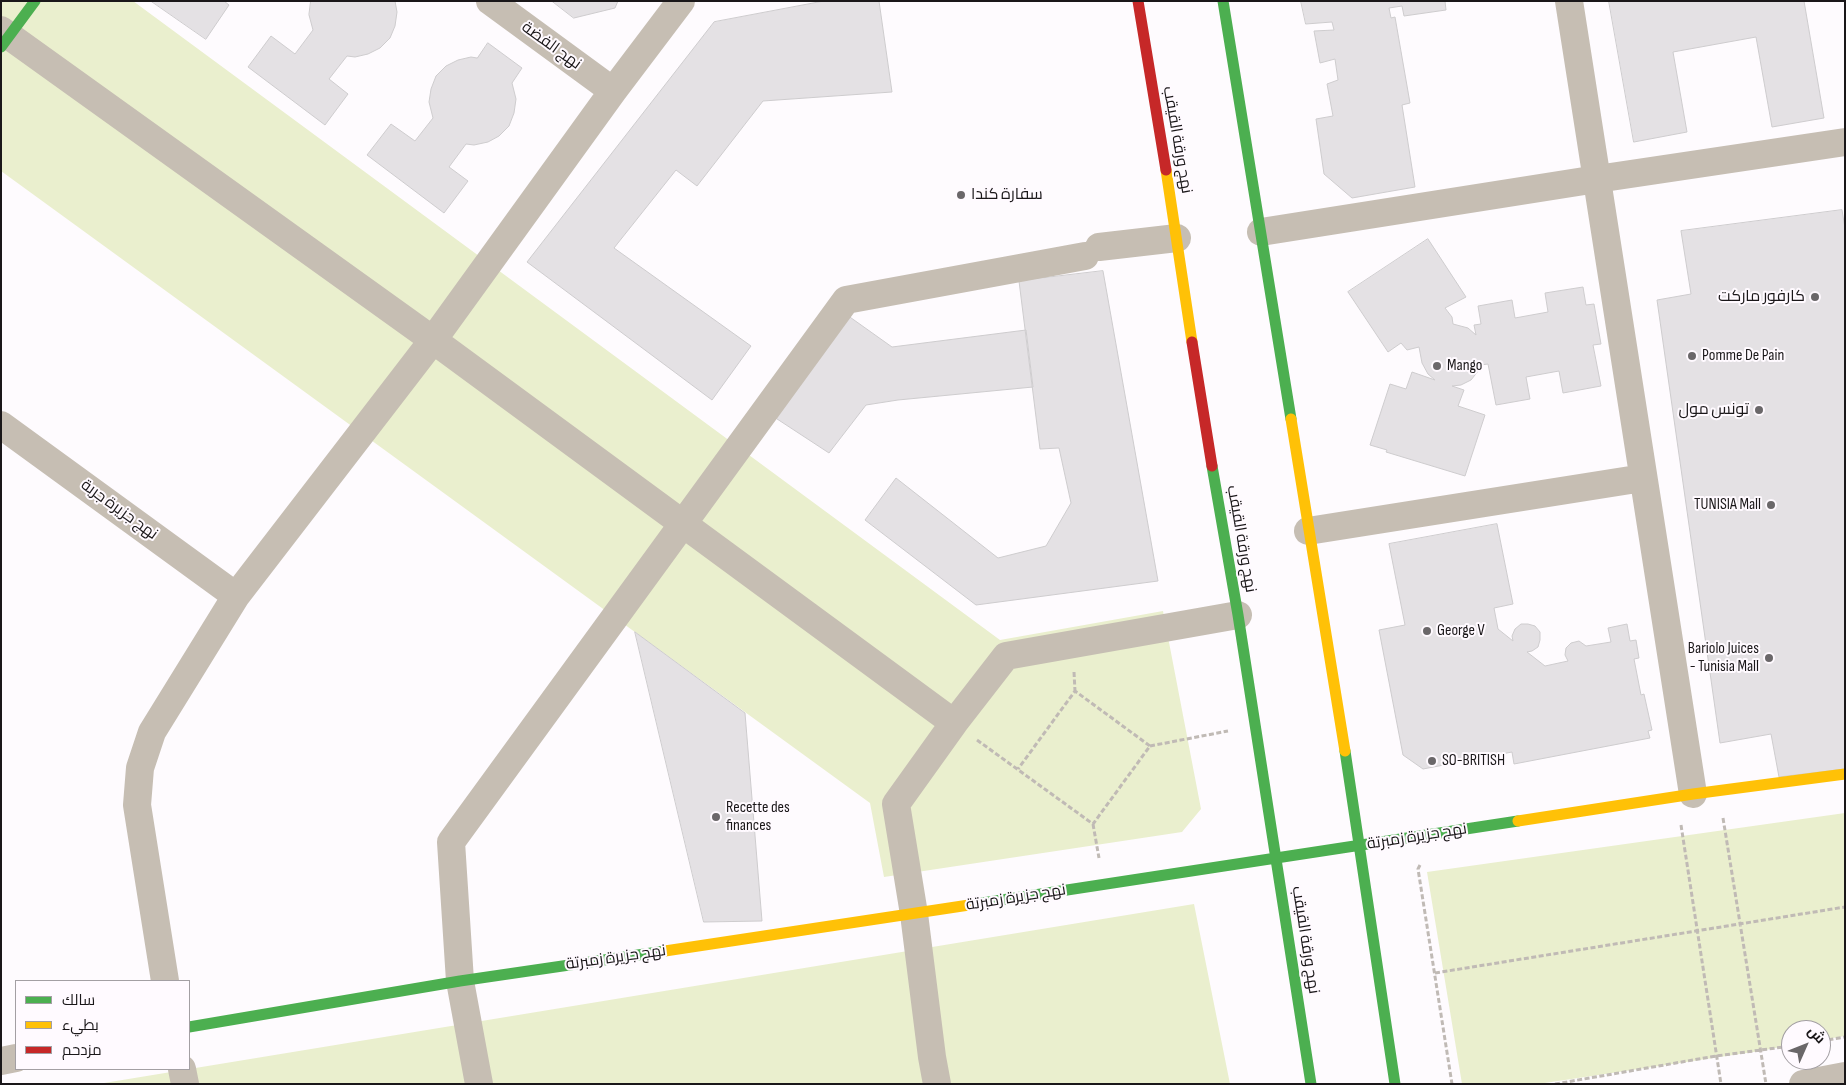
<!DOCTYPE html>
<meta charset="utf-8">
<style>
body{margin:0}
#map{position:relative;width:1846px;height:1085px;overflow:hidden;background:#fefbfe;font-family:"Sofia Sans Condensed",Cairo,sans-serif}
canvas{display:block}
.frame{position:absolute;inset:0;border:2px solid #1a1719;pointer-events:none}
.legend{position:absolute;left:15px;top:980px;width:175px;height:90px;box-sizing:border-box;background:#fffaff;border:1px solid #a39fa3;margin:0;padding:6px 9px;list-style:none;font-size:15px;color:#1a1719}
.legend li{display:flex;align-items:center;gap:10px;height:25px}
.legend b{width:25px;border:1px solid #a39fa3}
.north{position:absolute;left:1781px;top:1020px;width:50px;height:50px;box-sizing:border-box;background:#fffaff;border:1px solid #a39fa3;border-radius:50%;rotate:46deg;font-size:14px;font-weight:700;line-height:20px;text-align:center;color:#1a1719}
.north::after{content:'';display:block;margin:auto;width:18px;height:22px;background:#6a6769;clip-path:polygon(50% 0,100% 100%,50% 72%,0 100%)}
</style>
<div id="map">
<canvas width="1846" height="1085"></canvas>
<div class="frame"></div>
<ul class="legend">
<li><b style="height:6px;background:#4caf50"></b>سالك</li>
<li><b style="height:6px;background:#ffc107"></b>بطيء</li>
<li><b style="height:6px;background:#c62828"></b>مزدحم</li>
</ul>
<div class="north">ش</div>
</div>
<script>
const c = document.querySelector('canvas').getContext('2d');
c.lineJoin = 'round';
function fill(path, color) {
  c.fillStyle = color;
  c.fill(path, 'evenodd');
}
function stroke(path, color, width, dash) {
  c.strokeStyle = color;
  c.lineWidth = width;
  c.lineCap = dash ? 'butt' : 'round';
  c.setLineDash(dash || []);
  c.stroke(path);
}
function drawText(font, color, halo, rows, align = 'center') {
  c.font = font + ' "Sofia Sans Condensed",Cairo,sans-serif';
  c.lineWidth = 4;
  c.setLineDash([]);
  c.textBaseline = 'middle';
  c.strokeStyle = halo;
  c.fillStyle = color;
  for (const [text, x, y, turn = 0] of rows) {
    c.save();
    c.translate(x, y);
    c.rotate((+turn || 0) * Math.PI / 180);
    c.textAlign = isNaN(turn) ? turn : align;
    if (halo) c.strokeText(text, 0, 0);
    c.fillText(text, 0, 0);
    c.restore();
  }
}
const green = new Path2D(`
 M 1,1 L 133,1 L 1000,640 L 1163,611 L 1201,809 L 1182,832 L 884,877 L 870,803 L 1,171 Z
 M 1845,813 L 1845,1036 L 1821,1040 L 1821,1030 L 1791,1030 L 1791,1045 L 1760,1051 L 1538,1084 L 1462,1084 L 1427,872 Z
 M 1194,904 L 1230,1084 L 98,1084 Z`);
const building = new Path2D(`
 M 151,1 L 224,1 L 229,5 L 206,39 Z
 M 311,1 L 395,1 L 397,12 L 395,26 L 390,38 L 380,48 L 368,54 L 355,57 L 347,56 L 329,79 L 348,94 L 325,125 L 248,67 L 271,36 L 295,54 L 313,30 L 309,15 Z
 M 552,1 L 618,1 L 615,8 L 574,18 Z
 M 824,1 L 879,1 L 892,92 L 763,101 L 697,186 L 676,170 L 614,248 L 751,346 L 712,400 L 527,262 L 714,22 Z
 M 1301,1 L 1445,1 L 1446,10 L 1404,16 L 1402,6 L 1389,8 L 1391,18 L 1395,17 L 1410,103 L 1402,105 L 1415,187 L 1352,198 L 1324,174 L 1316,119 L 1333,116 L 1327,84 L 1338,80 L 1335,59 L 1320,63 L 1314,31 L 1334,30 L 1332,22 L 1306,24 Z
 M 1609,1 L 1804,1 L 1824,118 L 1772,127 L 1756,37 L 1673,52 L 1687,132 L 1634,142 Z
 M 488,43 L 522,68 L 512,83 L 516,99 L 514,113 L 509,126 L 499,136 L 488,142 L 474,145 L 466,144 L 449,167 L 468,181 L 444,213 L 367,155 L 391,124 L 415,141 L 433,118 L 429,102 L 431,89 L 436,76 L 446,66 L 458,60 L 471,57 L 477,58 Z
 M 1842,210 L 1845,228 L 1845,769 L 1779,777 L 1771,734 L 1720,743 L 1657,300 L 1691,294 L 1681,231 Z
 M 1428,239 L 1466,297 L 1445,308 L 1452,317 L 1453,324 L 1468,328 L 1476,335 L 1474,325 L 1481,324 L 1478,306 L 1512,300 L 1515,318 L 1548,312 L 1545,293 L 1583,287 L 1586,305 L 1594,304 L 1601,344 L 1593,345 L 1601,386 L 1563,393 L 1559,371 L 1526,377 L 1530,399 L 1496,405 L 1488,364 L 1481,365 L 1479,370 L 1471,380 L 1461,385 L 1452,386 L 1464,390 L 1458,406 L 1485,415 L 1465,476 L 1386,452 L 1387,450 L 1370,445 L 1390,384 L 1406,389 L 1412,372 L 1435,380 L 1428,374 L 1422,363 L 1419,347 L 1407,350 L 1401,343 L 1388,352 L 1348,292 Z
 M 1103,271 L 1158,581 L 976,605 L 865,520 L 896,478 L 998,558 L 1046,546 L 1071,503 L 1059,448 L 1040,449 L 1019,281 Z
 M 847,315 L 892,347 L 1026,330 L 1033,387 L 898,400 L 866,405 L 829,453 L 771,415 Z
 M 1497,524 L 1513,604 L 1494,608 L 1498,629 L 1513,641 L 1512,636 L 1515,629 L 1521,624 L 1528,624 L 1535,626 L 1540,632 L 1540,640 L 1538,647 L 1532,651 L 1527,652 L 1545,666 L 1568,661 L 1565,655 L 1566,648 L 1571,643 L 1579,641 L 1586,646 L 1611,642 L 1608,628 L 1627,624 L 1630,641 L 1636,640 L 1639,658 L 1634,659 L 1641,695 L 1644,694 L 1652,730 L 1648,731 L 1650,738 L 1514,764 L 1512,752 L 1423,769 L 1403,755 L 1379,630 L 1405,625 L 1389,544 Z
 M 635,632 L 745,713 L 762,921 L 704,922 Z`);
const path = new Path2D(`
 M 1074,672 L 1075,691
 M 977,740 L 1093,824 L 1150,746 L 1075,691 L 1018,769
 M 1150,746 L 1228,731
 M 1723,818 L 1766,1084
 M 1093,824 L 1099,858
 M 1681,825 L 1721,1084
 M 1420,865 L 1418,869 L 1452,1084
 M 1435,973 L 1845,907
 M 1821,1041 L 1845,1037
 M 1555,1084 L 1716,1056 L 1791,1046`);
const street = new Path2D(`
 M 490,1 L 613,91
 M 1569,1 L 1693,794
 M 1,30 L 433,340 L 954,723
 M 1261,232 L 1597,179 L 1845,142
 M 1099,247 L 1177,238
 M 1,425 L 236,596
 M 1308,531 L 1643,478
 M 165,981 L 137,805 L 140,768 L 152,732 L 236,596 L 433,340 L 613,91 L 681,1
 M 1,1061 L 16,1058
 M 182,1069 L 185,1084
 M 479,1084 L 460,981 L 451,842 L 846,300 L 1085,256
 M 937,1084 L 932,1057 L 914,914 L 896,804 L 954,723 L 1006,656 L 1238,615
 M 1803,1084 L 1845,1076`);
const fast = new Path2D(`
 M 1223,1 L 1291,419
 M 1,47 L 35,1
 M 1212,466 L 1238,615 L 1311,1084
 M 1345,751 L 1395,1084
 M 969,905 L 1518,821
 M 189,1027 L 460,981 L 665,951`);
const slow = new Path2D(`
 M 1166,170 L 1192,342
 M 1291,419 L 1345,751
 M 1518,821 L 1693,794 L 1845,774
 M 665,951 L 969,905`);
const jam = new Path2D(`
 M 1138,1 L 1166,170
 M 1192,342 L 1212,466`);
const markers = [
 [961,195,5,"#6a6769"],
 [1815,297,5,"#6a6769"],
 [1692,356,5,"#6a6769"],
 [1437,366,5,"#6a6769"],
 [1759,410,5,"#6a6769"],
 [1771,505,5,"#6a6769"],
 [1427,631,5,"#6a6769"],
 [1769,658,5,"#6a6769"],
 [1432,761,5,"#6a6769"],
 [716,817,5,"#6a6769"]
];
const streetNames = [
 ["نهج الفضة",551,46,36],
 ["نهج ورقة القيقب",1177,140,80],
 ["نهج جزيرة جربة",119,510,36],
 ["نهج ورقة القيقب",1241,539,80],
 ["نهج جزيرة زمبرتة",1417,837,-9],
 ["نهج جزيرة زمبرتة",1016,898,-9],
 ["نهج ورقة القيقب",1305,940,81],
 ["نهج جزيرة زمبرتة",616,958,-8]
];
const poiNames = [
 ["سفارة كندا",971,195],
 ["كارفور ماركت",1805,297,"right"],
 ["Pomme De Pain",1702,356],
 ["Mango",1447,366],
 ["تونس مول",1749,410,"right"],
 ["TUNISIA Mall",1761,505,"right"],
 ["George V",1437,631],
 ["Bariolo Juices",1759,649,"right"],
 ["- Tunisia Mall",1759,667,"right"],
 ["SO-BRITISH",1442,761],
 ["Recette des",726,808],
 ["finances",726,826]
];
fill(green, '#eaefce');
fill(building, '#e4e1e4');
stroke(building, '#ceccce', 1);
stroke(path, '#c0bab5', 3, [5, 2.5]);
stroke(street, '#c6beb3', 28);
stroke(fast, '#4caf50', 11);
stroke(slow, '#ffc107', 11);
stroke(jam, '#c62828', 11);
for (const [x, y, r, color] of markers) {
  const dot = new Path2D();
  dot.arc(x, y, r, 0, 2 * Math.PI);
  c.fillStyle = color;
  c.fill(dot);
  stroke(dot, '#fffaff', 2);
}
drawText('16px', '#1a1719', '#fffaff', streetNames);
drawText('16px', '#1a1719', '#fffaff', poiNames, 'left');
</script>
